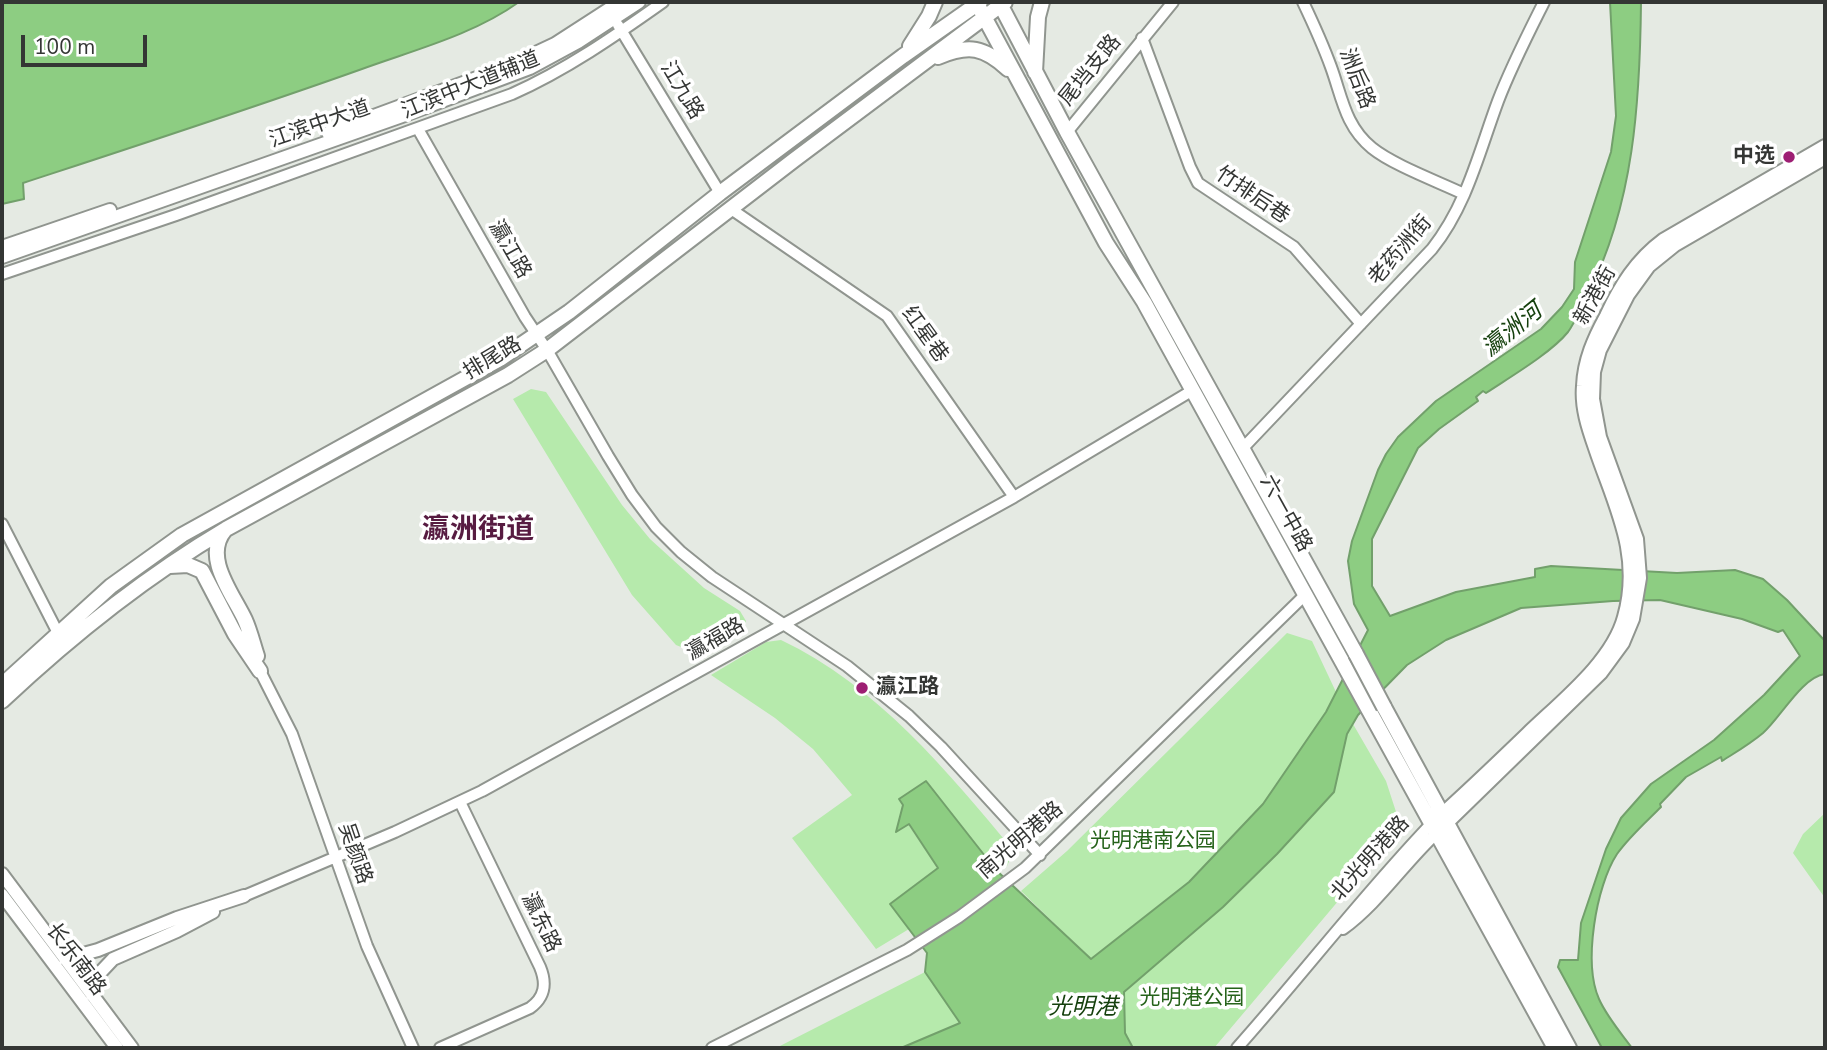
<!DOCTYPE html>
<meta charset="utf-8">
<style>
body{margin:0}
#map{position:relative;width:1827px;height:1050px;overflow:hidden;background:#e5eae3;font-family:"Nunito Sans",sans-serif}
canvas{display:block}
.frame{position:absolute;inset:0;border:4px solid #343634;pointer-events:none}
.scale{position:absolute;left:21px;top:35px;width:126px;height:32px;box-sizing:border-box;border:4px solid #343634;border-top:0;padding-left:9px;font-size:21px;line-height:24px;white-space:nowrap;color:#343634;-webkit-text-stroke:5px #fff;paint-order:stroke}
</style>
<div id="map">
<canvas width="1827" height="1050"></canvas>
<div class="frame"></div>
<div class="scale">100 m</div>
</div>
<script>
const c = document.querySelector('canvas').getContext('2d');
c.lineJoin = 'round';
function fill(path, color) {
  c.fillStyle = color;
  c.fill(path, 'evenodd');
}
function stroke(path, color, width, dash) {
  c.strokeStyle = color;
  c.lineWidth = width;
  c.lineCap = dash ? 'butt' : 'round';
  c.setLineDash(dash || []);
  c.stroke(path);
}
function drawText(font, color, halo, rows, align = 'center') {
  c.font = font + ' "Nunito Sans","Noto Sans SC",sans-serif';
  c.lineWidth = 7;
  c.setLineDash([]);
  c.textBaseline = 'middle';
  c.strokeStyle = halo;
  c.fillStyle = color;
  for (const [text, x, y, turn = 0] of rows) {
    c.save();
    c.translate(x, y);
    c.rotate((+turn || 0) * Math.PI / 180);
    c.textAlign = isNaN(turn) ? turn : align;
    if (halo) c.strokeText(text, 0, 0);
    c.fillText(text, 0, 0);
    c.restore();
  }
}
const green = new Path2D(`
 M 531,389 L 546,392 L 622,505 L 650,539 L 704,588 L 740,611 L 746,621 L 743,627 L 696,653 L 676,645 L 632,595 L 513,399 Z
 M 1287,633 L 1312,641 L 1336,692 L 1326,712 L 1263,804 L 1189,882 L 1091,959 L 1021,891 L 1067,851 Z
 M 781,640 C 878,686 947,771 1014,851 L 1007,866 L 996,870 L 926,781 L 899,799 L 903,805 L 897,831 L 908,824 L 938,868 L 890,904 L 909,929 L 876,949 L 792,838 L 852,795 L 813,749 L 775,718 L 711,675 L 766,642 Z
 M 1353,724 L 1386,781 L 1398,818 L 1383,848 L 1214,1048 L 1133,1048 L 1125,1033 L 1124,992 L 1223,907 L 1277,854 L 1334,792 L 1347,734 Z
 M 1825,813 L 1825,898 L 1793,853 L 1803,834 Z
 M 925,972 L 960,1023 L 901,1048 L 776,1048 Z`);
const water = new Path2D(`
 M 2,2 L 519,2 C 473,35 414,50 362,69 C 250,109 136,146 23,183 L 24,199 L 2,204 Z
 M 1610,2 L 1641,2 C 1640,101 1634,204 1588,294 C 1581,306 1576,321 1568,332 C 1551,353 1510,377 1486,393 L 1483,391 L 1476,397 L 1478,401 L 1439,429 L 1418,448 L 1372,539 L 1372,586 L 1390,616 L 1456,592 L 1535,577 L 1535,569 L 1551,566 L 1677,573 L 1735,570 L 1763,579 L 1787,600 L 1825,641 L 1825,674 C 1802,677 1781,717 1763,733 C 1750,744 1736,752 1722,761 L 1721,757 L 1686,777 L 1660,804 L 1661,807 C 1646,822 1629,837 1617,854 C 1596,886 1583,963 1599,999 C 1607,1017 1621,1033 1632,1048 L 1602,1048 L 1558,967 L 1560,960 L 1578,960 L 1581,923 L 1606,849 L 1621,818 L 1651,784 L 1714,740 L 1764,695 L 1800,656 L 1783,630 L 1778,632 L 1742,619 L 1660,600 L 1613,601 L 1521,608 L 1446,640 L 1407,665 L 1358,715 L 1347,734 L 1334,792 L 1277,854 L 1223,907 L 1124,992 L 1125,1033 L 1133,1048 L 901,1048 L 960,1023 L 925,972 L 927,953 L 890,904 L 938,868 L 909,824 L 896,832 L 903,805 L 899,799 L 926,781 L 996,870 L 1091,959 L 1189,882 L 1263,804 L 1326,712 L 1368,630 L 1354,604 L 1348,561 L 1352,541 L 1378,470 L 1386,454 L 1398,437 L 1436,401 L 1541,329 L 1562,307 L 1574,289 L 1575,262 L 1611,152 L 1616,116 Z`);
const tertiary = new Path2D(`
 M 1303,2 C 1313,23 1323,45 1331,67 C 1342,97 1345,126 1372,148 C 1393,165 1439,182 1464,194
 M 618,25 L 720,193
 M 1142,38 L 1190,167 L 1198,183 L 1294,247 L 1361,324
 M 418,129 L 525,317 L 547,350 L 608,456 L 632,495 L 656,527 L 681,552 L 712,577 L 847,666 L 909,716 L 941,747 L 1040,855
 M 1067,132 L 1173,2
 M 731,209 L 887,316 L 1014,497
 M 2,274 L 176,215 L 512,94 C 566,70 615,36 663,2
 M 1243,448 L 1432,249 C 1467,205 1479,152 1498,101 C 1511,67 1528,34 1544,2
 M 2,524 L 58,633
 M 260,671 L 292,734 L 367,946 L 413,1048
 M 244,896 L 395,832 L 482,791 L 1014,497 L 1193,390
 M 1343,929 C 1379,903 1405,862 1438,832
 M 440,1048 L 530,1008 C 545,997 547,984 540,967 L 460,802
 M 712,1048 L 907,950 L 959,917 L 1025,868 L 1305,595
 M 1237,1048 C 1303,974 1363,895 1432,823`);
const secondary = new Path2D(`
 M 328,133 L 504,68 L 555,44 L 620,2
 M 2,247 L 110,210
 M 2,257 L 402,116 L 530,68 L 578,42 L 639,2
 M 1442,814 C 1471,788 1499,761 1527,734 C 1560,702 1612,662 1624,617 C 1642,554 1614,505 1595,448 C 1588,428 1581,407 1583,386 C 1584,360 1594,338 1606,316 C 1620,286 1636,260 1663,240 L 1825,146
 M 1447,823 L 1601,673 L 1623,643 L 1633,619 L 1640,578 L 1637,539 L 1600,437 L 1593,399 L 1594,372 L 1600,350 L 1628,295 L 1649,266 L 1675,245 L 1825,158
 M 2,874 L 132,1048
 M 2,895 L 117,1048
 M 65,959 L 98,950 L 177,918 L 244,896
 M 92,995 L 97,976 L 113,959 L 177,931 L 213,912`);
const primary = new Path2D(`
 M 999,2 L 1067,132 L 1356,654
 M 980,9 L 1106,243 L 1144,302 L 1555,1048
 M 910,46 L 929,16 L 935,2
 M 938,57 C 969,44 984,47 1008,69
 M 1035,72 L 1038,17 L 1042,2
 M 225,530 C 202,557 233,594 245,620 C 250,631 253,644 257,656
 M 170,566 L 188,565 L 202,571 L 235,634 L 260,671
 M 2,685 L 111,586 L 182,535 L 500,359 L 569,312 L 720,193 L 903,56 L 980,2
 M 2,701 C 70,637 145,577 226,529 L 508,375 L 547,350 L 794,160 L 1005,2
 M 1384,707 L 1569,1048`);
const primaryBridge = new Path2D(`
 M 1356,654 L 1384,707`);
const markers = [
 [1789,157,7,"#9d1e73"],
 [862,688,7,"#9d1e73"]
];
const streetNames = [
 ["尾垱支路",1091,71,-51],
 ["洲后路",1356,79,69],
 ["江滨中大道辅道",471,86,-22],
 ["江九路",681,91,59],
 ["江滨中大道",320,125,-19],
 ["竹排后巷",1252,196,34],
 ["瀛江路",509,250,60],
 ["老药洲街",1401,251,-49],
 ["新港街",1596,296,-61],
 ["红星巷",924,335,54],
 ["排尾路",493,359,-31],
 ["六一中路",1285,514,61],
 ["瀛福路",716,640,-30],
 ["南光明港路",1021,841,-41],
 ["吴颜路",354,854,71],
 ["北光明港路",1371,859,-48],
 ["瀛东路",540,923,64],
 ["长乐南路",75,960,53]
];
const poiNames = [
 ["中选",1775,157],
 ["瀛江路",876,688,"left"]
];
const parkNames = [
 ["光明港南公园",1153,842],
 ["光明港公园",1192,999]
];
const waterNames = [
 ["瀛洲河",1513,331,-39],
 ["光明港",1083,1008]
];
const districtNames = [
 ["瀛洲街道",478,531]
];
fill(green, '#b6eaac');
fill(water, '#8dcd82');
stroke(water, '#72a06b', 2);
stroke(tertiary, '#90958f', 14);
stroke(secondary, '#90958f', 16);
stroke(primary, '#90958f', 18);
stroke(tertiary, '#fff', 10);
stroke(secondary, '#fff', 12);
stroke(primary, '#fff', 14);
stroke(primaryBridge, '#90958f', 18, []);
stroke(primaryBridge, '#fff', 14);
for (const [x, y, r, color] of markers) {
  const dot = new Path2D();
  dot.arc(x, y, r, 0, 2 * Math.PI);
  c.fillStyle = color;
  c.fill(dot);
  stroke(dot, '#fff', 2.5);
}
drawText('21px', '#343634', '#fff', streetNames);
drawText('bold 21px', '#343634', '#fff', poiNames, 'right');
drawText('21px', '#26631b', '#fff', parkNames);
drawText('italic 23px', '#15400d', '#fff', waterNames);
drawText('bold 28px', '#571b41', '#fff', districtNames);
</script>
